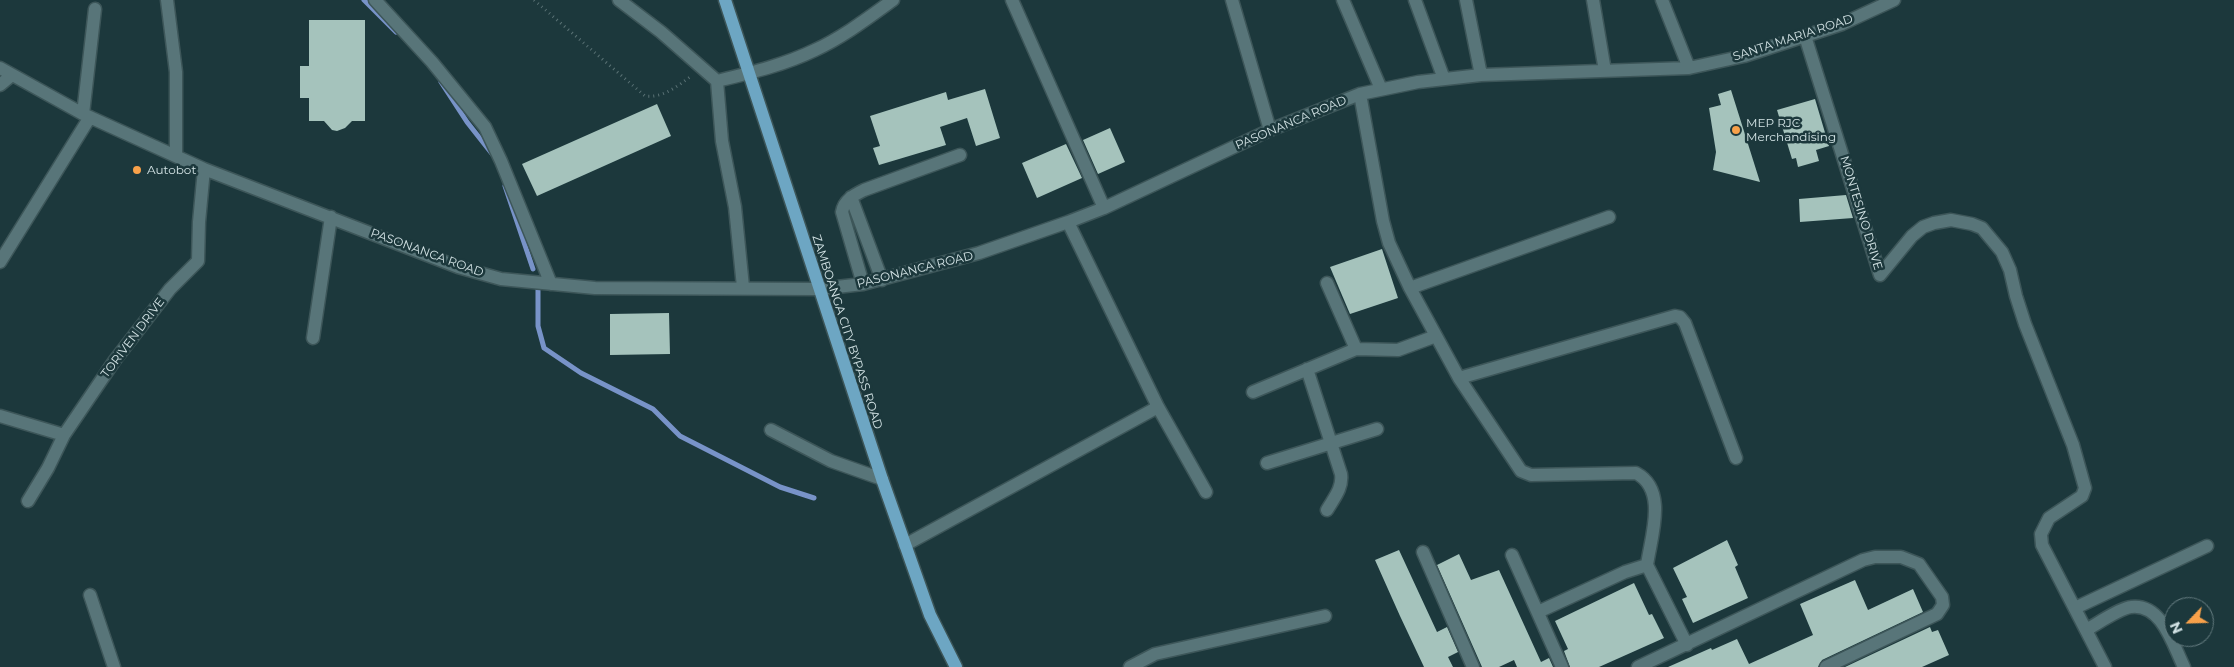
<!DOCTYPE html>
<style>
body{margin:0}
#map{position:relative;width:2234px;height:667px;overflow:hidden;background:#1c383c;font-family:Montserrat,sans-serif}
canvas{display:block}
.north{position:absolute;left:2164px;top:597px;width:50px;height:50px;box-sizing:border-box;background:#1c383c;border:1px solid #657c80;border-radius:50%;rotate:246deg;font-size:14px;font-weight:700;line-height:20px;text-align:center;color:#d3e3e5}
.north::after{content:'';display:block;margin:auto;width:18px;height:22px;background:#f8a14a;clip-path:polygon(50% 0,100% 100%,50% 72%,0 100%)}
</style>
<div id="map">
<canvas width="2234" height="667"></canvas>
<div class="north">N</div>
</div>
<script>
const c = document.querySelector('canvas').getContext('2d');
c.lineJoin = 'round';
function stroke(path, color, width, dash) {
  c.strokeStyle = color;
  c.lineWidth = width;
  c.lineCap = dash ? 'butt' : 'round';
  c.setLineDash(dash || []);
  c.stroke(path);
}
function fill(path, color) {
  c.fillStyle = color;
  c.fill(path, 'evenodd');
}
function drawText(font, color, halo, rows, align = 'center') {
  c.font = font + ' Montserrat,sans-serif';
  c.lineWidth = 5;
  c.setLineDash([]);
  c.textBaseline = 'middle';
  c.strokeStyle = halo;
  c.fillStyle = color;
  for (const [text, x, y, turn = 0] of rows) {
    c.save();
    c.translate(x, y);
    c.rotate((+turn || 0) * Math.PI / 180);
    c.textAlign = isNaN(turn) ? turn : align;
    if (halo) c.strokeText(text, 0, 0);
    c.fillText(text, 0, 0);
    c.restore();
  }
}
const stream = new Path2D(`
 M 364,0 L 396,32
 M 441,82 L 467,122 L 493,155
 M 505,186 L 533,269
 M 538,290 L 538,326 L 544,348 L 581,373 L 653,409 L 680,436 L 780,487 L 814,498`);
const building = new Path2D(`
 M 309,20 L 365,20 L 365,121 L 352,121 L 345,128 L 337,131 L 332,130 L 324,121 L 309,121 L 309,98 L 300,98 L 300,66 L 309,66 Z
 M 985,89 L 1000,138 L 976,146 L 967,118 L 940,127 L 946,145 L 879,165 L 873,148 L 880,146 L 870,116 L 946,92 L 948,100 Z
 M 1731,90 L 1760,182 L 1713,170 L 1716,152 L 1709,108 L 1721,105 L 1718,94 Z
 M 1815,99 L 1829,146 L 1816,150 L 1819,161 L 1798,167 L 1796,158 L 1792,159 L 1777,110 Z
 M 657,104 L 671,136 L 537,196 L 522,164 Z
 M 1110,128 L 1125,162 L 1098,174 L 1083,140 Z
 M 1066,144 L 1082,178 L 1037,198 L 1022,163 Z
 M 1846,195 L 1853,218 L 1800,222 L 1799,199 Z
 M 1382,249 L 1398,298 L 1350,314 L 1330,267 Z
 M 669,313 L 670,354 L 610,355 L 610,314 Z
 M 1727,540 L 1738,565 L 1735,567 L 1748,598 L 1693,623 L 1682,599 L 1687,597 L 1673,568 Z
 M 1399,550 L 1437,632 L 1447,627 L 1458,652 L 1448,657 L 1453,667 L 1424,667 L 1400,616 L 1375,560 Z
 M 1459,554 L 1471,580 L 1499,570 L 1541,662 L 1549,658 L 1553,667 L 1517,667 L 1514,660 L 1499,667 L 1482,667 L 1437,565 Z
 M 1855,580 L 1868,610 L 1913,589 L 1923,612 L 1822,660 L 1818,667 L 1668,667 L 1711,648 L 1712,650 L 1737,639 L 1749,664 L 1813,635 L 1800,604 Z
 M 1634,583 L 1649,615 L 1652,614 L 1664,638 L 1599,667 L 1570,667 L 1564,651 L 1568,649 L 1555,621 Z
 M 1930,627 L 1932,632 L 1938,630 L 1949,655 L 1922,667 L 1845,667 Z`);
const path = new Path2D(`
 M 534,0 L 645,96 C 663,98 676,87 690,77`);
const minor = new Path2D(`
 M 167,0 L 176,72 L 176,156
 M 375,0 L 432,62 L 485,127 L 501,161 L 551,284
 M 619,0 L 661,32 L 717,81 L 722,141 L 735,207 L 743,287
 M 1012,0 L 1104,208
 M 1232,0 L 1270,130
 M 1343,0 L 1381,89
 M 1415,0 L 1444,79
 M 1466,0 L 1481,75
 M 1593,0 L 1605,71
 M 1662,0 L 1689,68
 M 1805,36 L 1880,275 L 1912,236 L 1923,227 L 1934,223 L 1951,220 L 1972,224 L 1982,228 L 2002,252 L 2010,270 L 2016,296 L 2025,324 L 2073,445 L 2085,488 L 2082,496 L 2049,518 L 2041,534 L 2042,545 L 2105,667
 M 0,68 L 83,114 L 204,169 L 458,267 L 501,279 L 595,288 L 819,289 L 863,284 L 979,253 L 1068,222 L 1104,208 L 1270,130 L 1360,94 L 1418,82 L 1481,75 L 1689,68 L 1744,56 L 1805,36 L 1842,24 L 1894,0
 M 717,81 C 750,73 784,65 815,50 C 843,37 868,18 893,0
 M 0,85 L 12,75
 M 1360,94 L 1383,221 L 1389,243 L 1410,288 L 1459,378 L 1521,471 L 1531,475 L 1636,473 C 1668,490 1651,536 1647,565
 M 83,114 L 95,9
 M 851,197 L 882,280
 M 1068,222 L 1158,407 L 1206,492
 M 0,262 L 90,117
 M 1327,283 L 1356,349
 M 863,284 L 842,212 C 844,200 854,195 864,190 L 960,155
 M 1410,288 L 1609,217
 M 313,338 L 331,217
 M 1307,369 L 1341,474 C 1343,488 1334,498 1327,510
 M 1459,378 L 1675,316 L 1680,317 L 1685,323 L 1736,458
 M 1253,392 L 1356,349 L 1398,350 L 1436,336
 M 0,416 L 64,435
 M 771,430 L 831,461 L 882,479
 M 1267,463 L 1377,429
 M 28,501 L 48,468 L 64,435 L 115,360 L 170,289 L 198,261 L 199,222 L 204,169
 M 905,545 L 1158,407
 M 1423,552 L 1473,667
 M 1512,555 L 1562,667
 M 90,595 L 114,667
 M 2075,608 L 2207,546
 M 1538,612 L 1625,572 L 1647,565 L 1687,645
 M 2086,630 C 2097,624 2120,608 2131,607 C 2162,603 2173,645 2184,667
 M 1130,667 L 1155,654 L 1325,616
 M 1638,667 L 1863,560 L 1875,557 L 1901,557 L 1919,564 L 1942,597 L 1943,605 L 1937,614 L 1826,667`);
const major = new Path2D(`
 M 725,0 L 882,479 L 930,615 L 956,667`);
const markers = [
 [1736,130,5,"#f8a14a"],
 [137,170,5,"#f8a14a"]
];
const streetNames = [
 ["SANTA MARIA ROAD",1793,38,-18],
 ["PASONANCA ROAD",1291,123,-23],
 ["MONTESINO DRIVE",1861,213,73],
 ["PASONANCA ROAD",427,253,20],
 ["PASONANCA ROAD",915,270,-14],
 ["ZAMBOANGA CITY BYPASS ROAD",847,332,72],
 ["TORIVEN DRIVE",133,338,-53]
];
const poiNames = [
 ["MEP RJC",1746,123],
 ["Merchandising",1746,137],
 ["Autobot",147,170]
];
stroke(stream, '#7893c8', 5);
fill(building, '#a5c3bc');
stroke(minor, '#3d5659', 15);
stroke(major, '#3d5659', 15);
stroke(path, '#5a7275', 3, [1, 4]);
stroke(minor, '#587579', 12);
stroke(major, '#6da6c3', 12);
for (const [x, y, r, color] of markers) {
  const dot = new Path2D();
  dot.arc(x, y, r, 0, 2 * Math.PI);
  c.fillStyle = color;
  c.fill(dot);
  stroke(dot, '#1c383c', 2);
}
drawText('12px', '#d3e3e5', '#1c383c', streetNames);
drawText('12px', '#d3e3e5', '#1c383c', poiNames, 'left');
</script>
